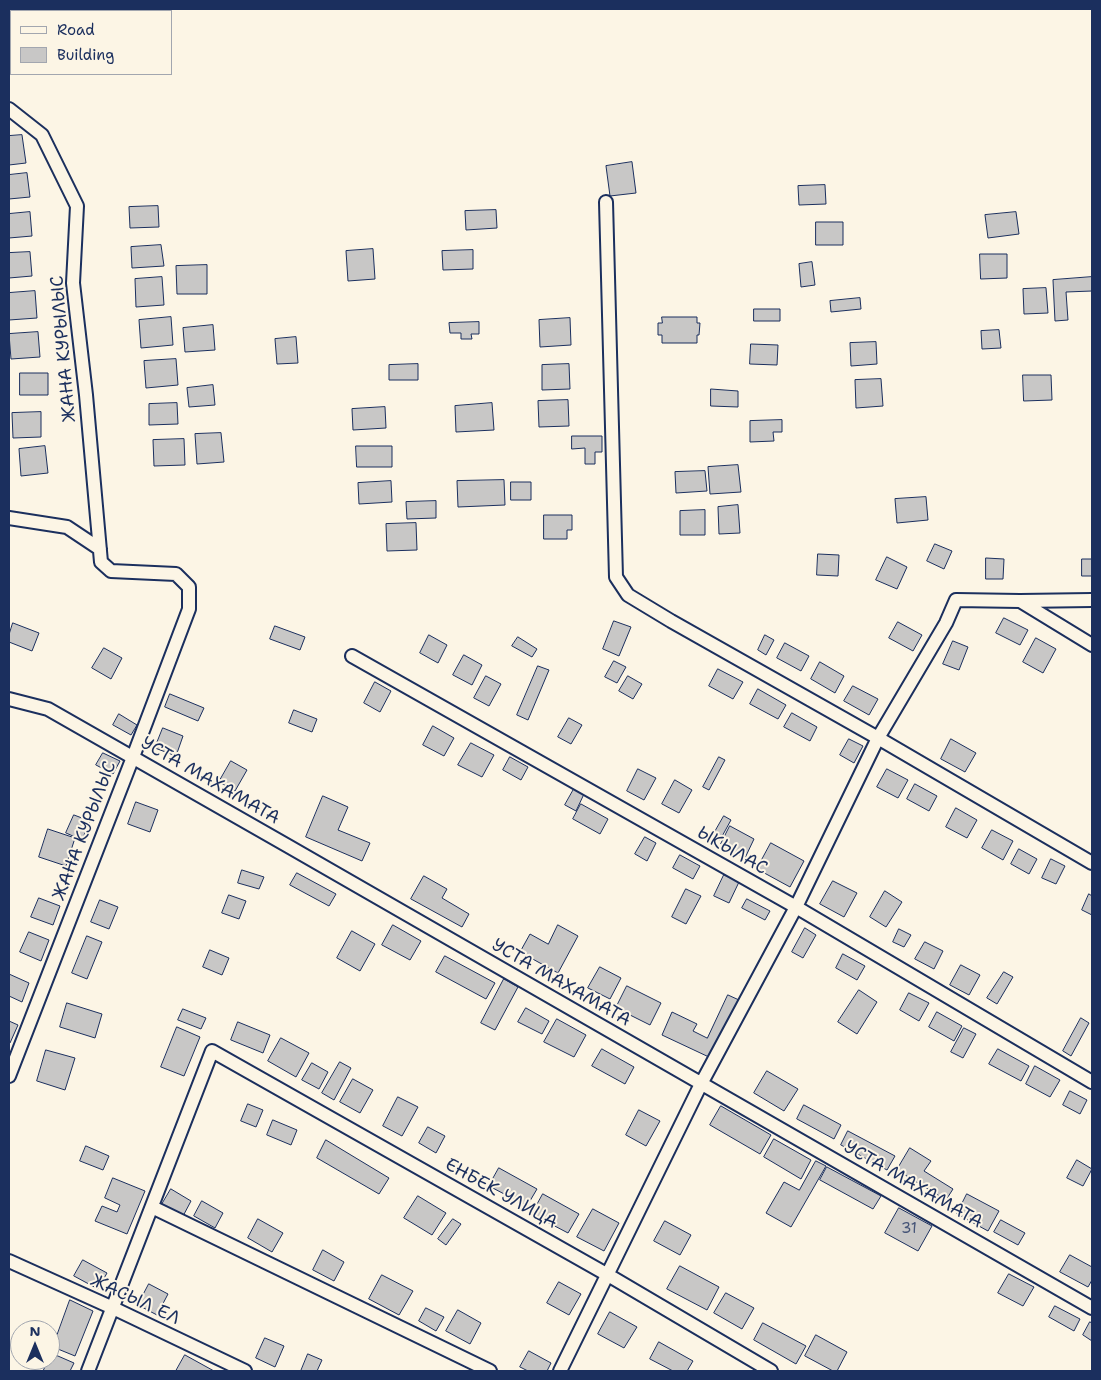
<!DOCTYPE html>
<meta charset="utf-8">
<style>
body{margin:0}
#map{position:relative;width:1101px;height:1380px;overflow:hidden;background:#fcf5e5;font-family:"Shantell Sans",sans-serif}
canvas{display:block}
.frame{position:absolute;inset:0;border:10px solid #1b2f5e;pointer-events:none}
.legend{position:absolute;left:10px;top:10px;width:162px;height:65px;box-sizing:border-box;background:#fcf5e5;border:1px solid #a2a6af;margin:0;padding:6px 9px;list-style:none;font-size:15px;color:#1b2f5e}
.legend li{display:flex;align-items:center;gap:10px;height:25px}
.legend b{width:25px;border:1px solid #a2a6af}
.north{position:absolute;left:10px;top:1320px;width:50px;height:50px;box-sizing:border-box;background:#fcf5e5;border:1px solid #a2a6af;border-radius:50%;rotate:0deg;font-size:14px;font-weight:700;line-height:20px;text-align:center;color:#1b2f5e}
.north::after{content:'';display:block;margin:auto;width:18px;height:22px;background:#1b2f5e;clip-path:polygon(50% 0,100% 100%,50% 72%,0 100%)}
</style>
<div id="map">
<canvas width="1101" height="1380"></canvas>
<div class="frame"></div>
<ul class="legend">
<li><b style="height:6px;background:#fcf5e5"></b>Road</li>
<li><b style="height:14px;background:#c8c7c6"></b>Building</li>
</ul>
<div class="north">N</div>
</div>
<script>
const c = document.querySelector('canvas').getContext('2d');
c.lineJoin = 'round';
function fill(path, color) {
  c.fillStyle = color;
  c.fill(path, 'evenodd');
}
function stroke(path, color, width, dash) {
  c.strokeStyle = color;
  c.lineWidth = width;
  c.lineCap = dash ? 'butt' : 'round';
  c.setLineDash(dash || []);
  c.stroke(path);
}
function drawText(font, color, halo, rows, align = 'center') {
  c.font = font + ' "Shantell Sans",sans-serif';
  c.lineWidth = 4;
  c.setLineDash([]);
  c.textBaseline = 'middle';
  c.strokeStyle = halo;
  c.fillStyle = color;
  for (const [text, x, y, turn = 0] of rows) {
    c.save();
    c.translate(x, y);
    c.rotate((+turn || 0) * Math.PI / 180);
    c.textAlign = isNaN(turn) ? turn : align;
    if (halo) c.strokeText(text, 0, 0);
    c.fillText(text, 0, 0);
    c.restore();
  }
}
const building = new Path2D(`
 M 22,135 L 26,163 L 9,165 L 9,136 Z
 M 632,162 L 636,193 L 610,196 L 606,166 Z
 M 27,173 L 30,197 L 9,199 L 9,175 Z
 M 825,185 L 826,204 L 799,205 L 798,186 Z
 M 158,206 L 159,227 L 130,228 L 129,207 Z
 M 496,210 L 497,228 L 466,230 L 465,211 Z
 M 30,212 L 32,236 L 9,238 L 9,214 Z
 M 1016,212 L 1019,234 L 988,238 L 985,215 Z
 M 816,222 L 843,222 L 843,245 L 816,245 Z
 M 161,245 L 164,266 L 132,268 L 131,247 Z
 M 373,249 L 375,279 L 348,281 L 346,251 Z
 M 473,250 L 473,269 L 443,270 L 442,251 Z
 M 30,252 L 32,276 L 9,278 L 9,253 Z
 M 980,254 L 1007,254 L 1007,278 L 981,279 Z
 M 812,262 L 815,285 L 801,287 L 799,264 Z
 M 207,265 L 207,294 L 177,294 L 176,266 Z
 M 162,277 L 164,305 L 136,307 L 135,279 Z
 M 1092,277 L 1092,291 L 1066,292 L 1068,320 L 1055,321 L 1053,280 Z
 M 1046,288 L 1048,313 L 1024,314 L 1023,289 Z
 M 35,291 L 37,318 L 9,320 L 9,293 Z
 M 860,298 L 861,309 L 831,312 L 830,301 Z
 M 754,309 L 780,309 L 780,321 L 754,321 Z
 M 171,317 L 173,345 L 141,348 L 139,320 Z
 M 662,317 L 697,317 L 697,323 L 700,323 L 699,335 L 697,335 L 697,343 L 662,343 L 662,335 L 658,335 L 658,323 L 662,323 Z
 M 570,318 L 571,345 L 540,347 L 539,320 Z
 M 479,322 L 479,334 L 471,334 L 472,339 L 461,339 L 461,333 L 450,333 L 449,323 Z
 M 213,325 L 215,350 L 185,352 L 183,328 Z
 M 999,330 L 1001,348 L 982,349 L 981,331 Z
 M 38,332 L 40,357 L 11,359 L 9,334 Z
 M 296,337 L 298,363 L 277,364 L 275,339 Z
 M 876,342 L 877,364 L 851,366 L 850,343 Z
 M 751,344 L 778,345 L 777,365 L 750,364 Z
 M 176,359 L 178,385 L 146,388 L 144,361 Z
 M 418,364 L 418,380 L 389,380 L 389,365 Z
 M 569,364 L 570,389 L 542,390 L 542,365 Z
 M 20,373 L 48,373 L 48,395 L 20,395 Z
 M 1023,375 L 1051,375 L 1052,400 L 1024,401 Z
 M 881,379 L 883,406 L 856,408 L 855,380 Z
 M 213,385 L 215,405 L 189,407 L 187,388 Z
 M 711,389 L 738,391 L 738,407 L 711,406 Z
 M 568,400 L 569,426 L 539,427 L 538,401 Z
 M 177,403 L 178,424 L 149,425 L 149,404 Z
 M 492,403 L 494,430 L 456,432 L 455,406 Z
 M 385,407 L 386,428 L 353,430 L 352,409 Z
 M 41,412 L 41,437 L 13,438 L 12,413 Z
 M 782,420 L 782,432 L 773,432 L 774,441 L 750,442 L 750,421 Z
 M 221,433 L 224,462 L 197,464 L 195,434 Z
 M 572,436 L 602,436 L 602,452 L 595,452 L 595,464 L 585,464 L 585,448 L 572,449 Z
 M 184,439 L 185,465 L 154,466 L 153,440 Z
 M 45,446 L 48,473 L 21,476 L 19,449 Z
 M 356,446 L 392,446 L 392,467 L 357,467 Z
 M 738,465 L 741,492 L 710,494 L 708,467 Z
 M 705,471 L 707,491 L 676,493 L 675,472 Z
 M 504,480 L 505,505 L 458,507 L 457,481 Z
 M 391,481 L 392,502 L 359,504 L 358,483 Z
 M 511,482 L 531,482 L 531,500 L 511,500 Z
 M 926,497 L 928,520 L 897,523 L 895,499 Z
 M 436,501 L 436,518 L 407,519 L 406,502 Z
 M 738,505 L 740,533 L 719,534 L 718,507 Z
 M 705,510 L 705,535 L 680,535 L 680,511 Z
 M 544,515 L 572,515 L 572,530 L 567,530 L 567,539 L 544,539 Z
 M 416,523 L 417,550 L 387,551 L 386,524 Z
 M 935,544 L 952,551 L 944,569 L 927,561 Z
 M 818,554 L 839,555 L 838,576 L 817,575 Z
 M 887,557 L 907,567 L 897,589 L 876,580 Z
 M 986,558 L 1004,559 L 1003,579 L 986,579 Z
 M 1082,559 L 1092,559 L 1092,576 L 1082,576 Z
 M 1004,618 L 1028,630 L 1020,645 L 996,633 Z
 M 614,621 L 631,627 L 619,656 L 603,649 Z
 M 898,622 L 922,635 L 913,651 L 889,638 Z
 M 13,623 L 39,633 L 32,651 L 9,642 L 9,635 Z
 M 275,626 L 305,637 L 300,650 L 270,639 Z
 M 429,635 L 447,645 L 438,663 L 420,653 Z
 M 765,635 L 774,640 L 766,655 L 758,650 Z
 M 518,637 L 537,649 L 532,657 L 512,646 Z
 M 1036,638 L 1056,649 L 1043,673 L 1023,662 Z
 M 953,641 L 968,647 L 959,670 L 943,664 Z
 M 785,643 L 809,656 L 801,671 L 777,658 Z
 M 104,648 L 122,658 L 111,679 L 92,668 Z
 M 464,655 L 482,665 L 472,685 L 453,675 Z
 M 614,661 L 626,667 L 617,683 L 605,677 Z
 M 820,662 L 844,676 L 835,693 L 811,679 Z
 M 538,666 L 549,670 L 528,720 L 517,715 Z
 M 718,669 L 743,682 L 733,699 L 709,686 Z
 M 486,676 L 501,684 L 489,706 L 474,698 Z
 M 628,676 L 642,684 L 633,699 L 619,691 Z
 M 375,682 L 391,691 L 380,712 L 364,703 Z
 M 853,686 L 878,699 L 869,715 L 844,701 Z
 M 758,689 L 786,705 L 778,719 L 750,704 Z
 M 170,694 L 204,708 L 198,721 L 165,707 Z
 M 294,710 L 317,719 L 312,732 L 289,723 Z
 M 792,713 L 817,727 L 810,741 L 784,727 Z
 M 119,714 L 137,725 L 131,735 L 113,725 Z
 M 569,718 L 582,725 L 571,744 L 558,737 Z
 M 433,726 L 454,738 L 444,756 L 423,745 Z
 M 163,728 L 183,736 L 176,756 L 155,748 Z
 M 849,739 L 863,746 L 854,763 L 840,755 Z
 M 951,739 L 976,753 L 965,772 L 941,759 Z
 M 471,743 L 494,755 L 482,777 L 458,765 Z
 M 103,753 L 120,761 L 113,774 L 96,765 Z
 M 510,757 L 528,767 L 521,780 L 503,770 Z
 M 719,757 L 725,760 L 709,790 L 703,787 Z
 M 231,761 L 247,770 L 235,791 L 219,782 Z
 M 638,769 L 656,778 L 644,800 L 627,791 Z
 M 887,769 L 908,780 L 898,798 L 877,787 Z
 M 675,780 L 692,790 L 679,813 L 662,804 Z
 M 915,784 L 937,796 L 929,811 L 907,799 Z
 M 574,789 L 584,794 L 576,811 L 565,805 Z
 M 323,796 L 348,807 L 338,830 L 370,843 L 362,861 L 306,837 Z
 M 136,802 L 158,810 L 150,832 L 128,824 Z
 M 581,804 L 608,819 L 600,834 L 573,819 Z
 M 956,808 L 977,820 L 967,838 L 946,827 Z
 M 74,815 L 90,821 L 82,840 L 66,833 Z
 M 724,816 L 731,820 L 720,840 L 712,837 Z
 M 730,826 L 754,839 L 745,858 L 721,844 Z
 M 48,829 L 75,838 L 66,866 L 39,857 Z
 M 992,830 L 1013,841 L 1003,860 L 982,848 Z
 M 645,837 L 656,843 L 647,861 L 635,854 Z
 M 771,843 L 804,861 L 790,887 L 757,869 Z
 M 1019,849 L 1037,859 L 1029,874 L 1011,864 Z
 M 680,855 L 700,866 L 693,879 L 673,868 Z
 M 1051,859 L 1065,866 L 1056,884 L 1042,878 Z
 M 242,870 L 264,877 L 259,889 L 238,883 Z
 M 297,873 L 336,894 L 329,906 L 290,885 Z
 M 724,875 L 739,882 L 729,903 L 714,896 Z
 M 424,876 L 447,889 L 442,898 L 469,914 L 462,927 L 411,899 Z
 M 833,881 L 857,893 L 844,917 L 820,904 Z
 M 686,889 L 701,896 L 686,924 L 672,917 Z
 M 885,891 L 902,902 L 886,927 L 870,917 Z
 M 1089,894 L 1092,896 L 1092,915 L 1082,910 Z
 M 229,895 L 246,901 L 239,919 L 222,913 Z
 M 39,898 L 60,906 L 53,925 L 31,917 Z
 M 747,899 L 770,911 L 765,920 L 742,908 Z
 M 100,900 L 118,907 L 109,929 L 91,922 Z
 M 393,925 L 421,941 L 410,960 L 382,945 Z
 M 558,925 L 578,936 L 558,973 L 520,952 L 530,934 L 548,944 Z
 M 805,928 L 816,935 L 803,958 L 792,952 Z
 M 899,929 L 911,935 L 904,947 L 893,942 Z
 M 352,931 L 375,944 L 360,971 L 337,958 Z
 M 29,932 L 49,940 L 41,961 L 20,952 Z
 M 87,936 L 102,942 L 87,979 L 72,973 Z
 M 925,942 L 943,951 L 934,969 L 915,959 Z
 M 210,950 L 229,958 L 222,975 L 203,967 Z
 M 843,954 L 865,966 L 857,980 L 836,968 Z
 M 445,956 L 495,983 L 486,999 L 436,972 Z
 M 961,965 L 980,975 L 969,995 L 950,985 Z
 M 600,967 L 621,978 L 610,999 L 588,988 Z
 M 1004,972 L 1013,977 L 997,1004 L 987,998 Z
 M 9,974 L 29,983 L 22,1002 L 9,996 Z
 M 504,979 L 518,987 L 495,1030 L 481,1023 Z
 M 627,986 L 661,1003 L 650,1025 L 616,1008 Z
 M 859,990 L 877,1002 L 857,1034 L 838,1022 Z
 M 909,993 L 929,1003 L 919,1021 L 900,1010 Z
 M 728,995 L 739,1000 L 711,1058 L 662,1035 L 672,1012 L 697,1024 L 693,1031 L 707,1038 Z
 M 67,1003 L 102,1014 L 95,1038 L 60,1027 Z
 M 526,1008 L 549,1021 L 542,1034 L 518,1022 Z
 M 183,1009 L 206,1018 L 201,1029 L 178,1020 Z
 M 937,1012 L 962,1026 L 954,1041 L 929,1027 Z
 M 1081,1018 L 1089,1023 L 1071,1056 L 1063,1051 Z
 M 557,1019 L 586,1035 L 574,1057 L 544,1042 Z
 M 9,1021 L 18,1025 L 10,1043 L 9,1043 Z
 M 238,1022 L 270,1035 L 263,1053 L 231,1040 Z
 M 177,1027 L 200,1037 L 184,1076 L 161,1067 Z
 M 964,1028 L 976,1034 L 963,1058 L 951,1052 Z
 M 281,1038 L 309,1053 L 296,1077 L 268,1061 Z
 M 602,1049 L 634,1067 L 625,1084 L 592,1066 Z
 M 998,1049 L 1029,1066 L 1021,1081 L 989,1064 Z
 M 46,1050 L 75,1058 L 65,1090 L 37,1081 Z
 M 340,1062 L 351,1068 L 334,1100 L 322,1093 Z
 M 312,1063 L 328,1072 L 319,1089 L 302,1080 Z
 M 1035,1066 L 1060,1080 L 1050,1097 L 1026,1084 Z
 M 767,1071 L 798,1089 L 784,1111 L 754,1093 Z
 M 353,1079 L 373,1090 L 360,1113 L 340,1102 Z
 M 1070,1091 L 1087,1100 L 1080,1114 L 1063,1105 Z
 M 398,1097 L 418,1107 L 402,1136 L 383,1126 Z
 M 248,1104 L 263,1110 L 256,1127 L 241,1121 Z
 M 804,1105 L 841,1125 L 834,1139 L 797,1119 Z
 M 721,1106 L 771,1135 L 760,1154 L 710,1125 Z
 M 639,1110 L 660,1121 L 646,1146 L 626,1135 Z
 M 273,1120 L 297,1130 L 291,1145 L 267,1135 Z
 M 428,1127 L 445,1136 L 436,1153 L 419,1143 Z
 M 848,1131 L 895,1156 L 887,1170 L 841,1145 Z
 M 774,1139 L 811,1160 L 801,1179 L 764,1157 Z
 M 326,1140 L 389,1178 L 379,1194 L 317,1158 Z
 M 86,1146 L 109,1156 L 103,1170 L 80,1161 Z
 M 910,1148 L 931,1161 L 924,1171 L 953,1189 L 946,1200 L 897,1170 Z
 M 1077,1160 L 1092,1169 L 1083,1186 L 1067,1178 Z
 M 816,1161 L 826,1166 L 791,1227 L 766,1213 L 784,1182 L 799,1190 Z
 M 827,1167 L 881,1196 L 873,1209 L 820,1180 Z
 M 499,1168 L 537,1189 L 527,1206 L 489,1186 Z
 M 113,1178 L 145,1191 L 127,1234 L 95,1221 L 102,1206 L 117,1212 L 120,1205 L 105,1198 Z
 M 171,1189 L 191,1201 L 182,1218 L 161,1206 Z
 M 543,1194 L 579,1214 L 568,1233 L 532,1214 Z
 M 967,1194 L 999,1211 L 988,1231 L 957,1214 Z
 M 418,1196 L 446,1213 L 432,1235 L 404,1218 Z
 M 202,1201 L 223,1213 L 215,1228 L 194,1216 Z
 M 899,1208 L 932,1226 L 918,1251 L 885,1233 Z
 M 593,1209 L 619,1223 L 604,1251 L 577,1237 Z
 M 258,1219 L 283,1233 L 272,1252 L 248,1238 Z
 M 453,1219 L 461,1224 L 446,1245 L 438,1239 Z
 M 1001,1220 L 1025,1233 L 1018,1245 L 994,1232 Z
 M 665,1221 L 691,1235 L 680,1255 L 654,1241 Z
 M 323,1250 L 344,1262 L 334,1281 L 313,1270 Z
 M 1070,1255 L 1092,1267 L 1092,1280 L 1088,1287 L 1060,1272 Z
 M 83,1260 L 107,1273 L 98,1289 L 74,1276 Z
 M 680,1266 L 719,1287 L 707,1310 L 667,1289 Z
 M 1009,1274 L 1034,1287 L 1023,1306 L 998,1293 Z
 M 382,1275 L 413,1291 L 399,1315 L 369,1299 Z
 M 559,1282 L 581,1294 L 569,1315 L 547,1303 Z
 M 149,1284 L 168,1294 L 157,1315 L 138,1305 Z
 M 726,1293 L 754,1308 L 742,1329 L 714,1313 Z
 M 70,1300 L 93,1311 L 75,1356 L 53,1347 Z
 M 1055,1306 L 1080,1319 L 1074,1331 L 1049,1317 Z
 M 426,1308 L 444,1317 L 436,1331 L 419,1321 Z
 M 458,1310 L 481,1323 L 470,1344 L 446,1331 Z
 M 610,1312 L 637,1327 L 624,1348 L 598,1334 Z
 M 1090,1322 L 1092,1323 L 1092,1341 L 1083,1335 Z
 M 763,1323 L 806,1346 L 796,1364 L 754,1340 Z
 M 816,1335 L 847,1352 L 837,1371 L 833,1371 L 805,1356 Z
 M 265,1338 L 284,1346 L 275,1367 L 256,1358 Z
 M 659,1342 L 693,1361 L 687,1371 L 673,1371 L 650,1359 Z
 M 529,1351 L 551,1363 L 547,1371 L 528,1371 L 520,1367 Z
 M 51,1353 L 74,1363 L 70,1371 L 43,1371 L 48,1360 L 50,1360 Z
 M 308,1354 L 322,1360 L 317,1371 L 301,1371 Z
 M 185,1355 L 214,1371 L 176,1371 Z`);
const minor = new Path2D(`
 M 9,109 L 42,135 L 77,206 L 73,283 L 86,395 L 101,562 L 111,571 L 176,574 L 189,587 L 189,609 L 133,757 L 9,1076
 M 606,202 L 616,577 L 628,595 L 671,621 L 878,738 L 1092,863
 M 9,518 L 67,527 L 100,549
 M 1020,601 L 1092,645
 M 352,656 L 796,907 L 1092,1082
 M 9,699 L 48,709 L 288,846 L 1092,1308
 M 152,1207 L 490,1371
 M 9,1261 L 113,1308 L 245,1371
 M 88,1371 L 212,1051 L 608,1275 L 771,1371
 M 560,1371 L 701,1084 L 796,907 L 878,738 L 946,623 L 956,600 L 1020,601 L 1092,600`);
const numberNames = [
 ["31",909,1229]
];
const streetNames = [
 ["ЖАНА КУРЫЛЫС",64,349,-95],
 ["УСТА МАХАМАТА",210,781,30],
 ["ЖАНА КУРЫЛЫС",85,831,-69],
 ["ЫКЫЛАС",732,851,30],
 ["УСТА МАХАМАТА",561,983,30],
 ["УСТА МАХАМАТА",913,1185,30],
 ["ЕНБЕК УЛИЦА",501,1194,29],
 ["ЖАСЫЛ ЕЛ",135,1300,25]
];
fill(building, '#c8c7c6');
stroke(building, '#1b2f5e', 1);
stroke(minor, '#1b2f5e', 16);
stroke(minor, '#fcf5e5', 12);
drawText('15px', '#465578', null, numberNames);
drawText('18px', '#1b2f5e', '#fcf5e5', streetNames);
</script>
